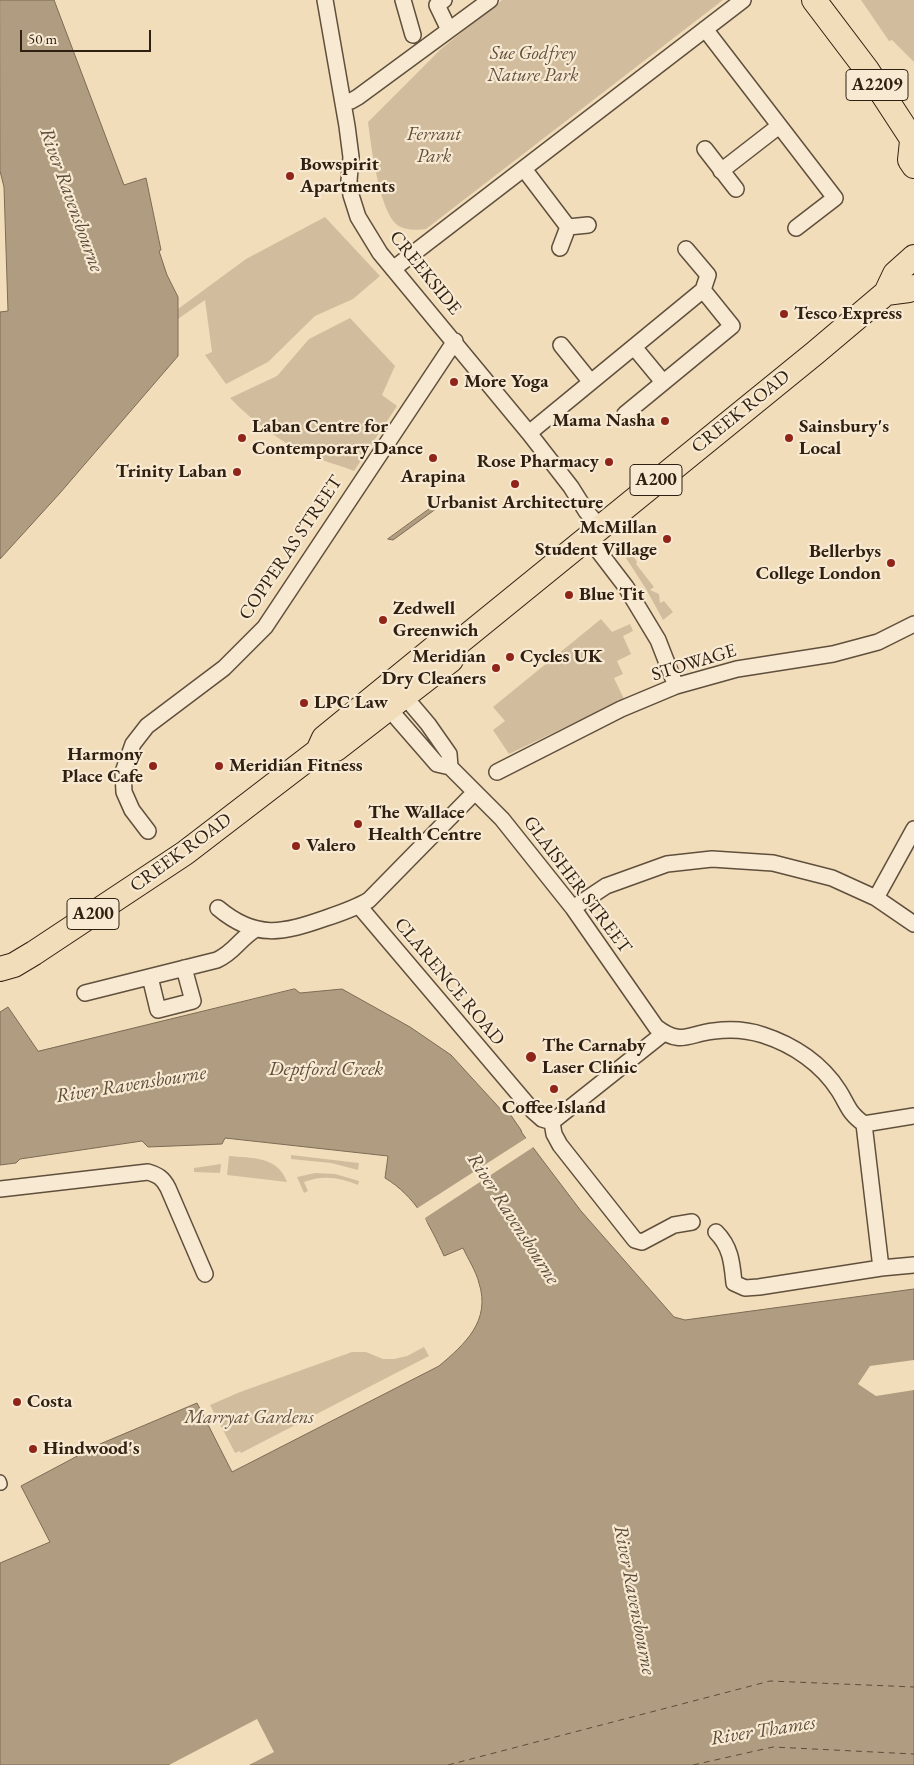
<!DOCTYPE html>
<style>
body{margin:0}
#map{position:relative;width:914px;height:1765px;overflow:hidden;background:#f2ddba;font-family:"EB Garamond",serif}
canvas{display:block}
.scale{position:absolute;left:20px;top:30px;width:131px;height:22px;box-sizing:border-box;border:2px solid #2f2012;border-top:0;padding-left:6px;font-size:15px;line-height:18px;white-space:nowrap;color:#2f2012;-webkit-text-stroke:4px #f7e9d2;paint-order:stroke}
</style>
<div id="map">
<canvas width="914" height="1765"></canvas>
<div class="scale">50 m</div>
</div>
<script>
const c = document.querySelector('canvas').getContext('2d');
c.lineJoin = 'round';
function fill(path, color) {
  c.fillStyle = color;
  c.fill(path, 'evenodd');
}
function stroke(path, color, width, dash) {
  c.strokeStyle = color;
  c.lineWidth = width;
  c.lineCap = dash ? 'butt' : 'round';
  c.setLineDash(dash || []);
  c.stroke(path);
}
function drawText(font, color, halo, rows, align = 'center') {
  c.font = font + ' "EB Garamond",serif';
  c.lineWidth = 4.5;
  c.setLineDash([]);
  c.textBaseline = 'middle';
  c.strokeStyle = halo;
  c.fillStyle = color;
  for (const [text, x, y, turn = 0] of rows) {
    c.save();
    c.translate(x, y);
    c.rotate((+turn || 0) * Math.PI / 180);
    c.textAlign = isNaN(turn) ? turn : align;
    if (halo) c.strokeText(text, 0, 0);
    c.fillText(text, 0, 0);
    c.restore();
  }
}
const green = new Path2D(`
 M 502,0 L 723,0 L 426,229 C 417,230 404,231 396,224 C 379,208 371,146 368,122 L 441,49 Z
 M 861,0 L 914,0 L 914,62 L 892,40 L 889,41 Z
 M 325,217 L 380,276 L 353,299 L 315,316 L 268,362 L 226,384 L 205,355 L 212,352 L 205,300 L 178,319 L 178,309 L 246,259 Z
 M 350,318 L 395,366 L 382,395 L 397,406 L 354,471 C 342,466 329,463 317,458 C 284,445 254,423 230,398 L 277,376 L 309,339 Z
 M 631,553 L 637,562 L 636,564 L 654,587 L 650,590 L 659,594 L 660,603 L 664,601 L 673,612 L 663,620 L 646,589 L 626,558 Z
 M 601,619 L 612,632 L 630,624 L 633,631 L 623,636 L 631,654 L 617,661 L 623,674 L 614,678 L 624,699 L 509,754 L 493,730 L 505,721 L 493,707 Z
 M 291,1155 L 359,1163 L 358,1170 L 331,1163 L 291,1159 Z
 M 229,1156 C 251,1158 278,1156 287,1182 L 227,1175 Z
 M 221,1164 L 220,1173 L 194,1172 L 194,1168 Z
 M 315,1173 L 335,1174 L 359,1181 L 358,1185 C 340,1177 322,1175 304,1182 L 308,1191 L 304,1193 L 297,1177 Z
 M 424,1347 L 429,1356 L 241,1453 L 240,1451 L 235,1453 L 210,1405 L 240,1392 L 352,1352 L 366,1352 L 383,1359 L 394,1359 L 407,1356 Z`);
const water = new Path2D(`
 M 0,0 L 54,0 L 124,185 L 146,178 L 161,250 L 159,251 L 167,275 L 178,297 L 178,356 L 60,493 L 0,559 L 0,312 L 8,311 L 4,187 L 0,171 Z
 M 439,502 L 444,503 L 393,540 L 388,539 Z
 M 295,989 L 300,993 L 342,989 L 410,1027 L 451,1055 L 504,1113 L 510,1114 L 521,1130 L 522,1133 L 581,1211 L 674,1317 L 685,1320 L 914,1289 L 914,1765 L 0,1765 L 0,1563 L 50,1542 L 21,1486 L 100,1444 L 197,1403 L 232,1472 L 439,1366 C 465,1344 491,1321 479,1283 C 476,1271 468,1259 463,1248 L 444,1256 C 430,1225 415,1196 385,1178 L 388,1156 L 225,1138 L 222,1144 L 148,1147 L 142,1141 L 20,1159 L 16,1163 L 0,1165 L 0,1012 L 8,1007 L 38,1051 Z`);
const pier = new Path2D(`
 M 528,1137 L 535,1146 L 425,1218 L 430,1231 L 416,1209 Z
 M 914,1360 L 914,1390 L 876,1396 L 858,1384 L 870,1366 Z
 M 257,1719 L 274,1752 L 249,1765 L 169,1765 Z`);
const ferry = new Path2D(`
 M 448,1765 L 770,1681 L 914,1687
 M 693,1765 L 773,1747 L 914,1754`);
const pedestrian = new Path2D(`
 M 0,1481 L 1,1484`);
const minor = new Path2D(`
 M 325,0 L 347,126 L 351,157 L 349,181 L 351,195 L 358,217 L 380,253 L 529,433 L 571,487 L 586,511 L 599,526
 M 403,0 L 413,35
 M 444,0 L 437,5 L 449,30
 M 705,29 L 835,198 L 796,228
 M 344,102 L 351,101 L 358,97 L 490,0
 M 705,149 L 736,189
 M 524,169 L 568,227
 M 721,171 L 779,126
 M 568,227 L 588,225
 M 560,248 L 568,227
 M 686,249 L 708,275 L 703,290
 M 393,269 L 743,0
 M 561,345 L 590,381
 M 634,347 L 663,382
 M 529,433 L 703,290 L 732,326 L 625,414
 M 587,536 L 626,587 L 658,640 L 676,686
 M 400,691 L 428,724 L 449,754 L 450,767
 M 383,702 L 437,764 L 450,767 L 502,819 L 573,908 L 656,1027 C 681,1046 687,1034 714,1031 C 729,1029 748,1030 763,1035 C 794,1045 822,1064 839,1091 C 849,1107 848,1112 864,1124 L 914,1116
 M 497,772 L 621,709 L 676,686 L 737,669 L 833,654 L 878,642 L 914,624
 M 148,831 L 132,810 L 124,792 L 123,772 L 133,744 L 147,726 L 224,668 L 265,627 L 455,341
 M 876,898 L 914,829
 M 359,906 L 533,1111 L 542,1119 L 552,1122
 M 218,908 C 256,940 283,933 326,918 C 341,913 356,908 369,900 L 474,793
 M 573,908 L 606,886 L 667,864 L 712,859 L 773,863 L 832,878 L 876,898 L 914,924
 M 150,977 L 158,1010 L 193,1001 L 184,968
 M 85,993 L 217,960 C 235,952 239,939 256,929
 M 552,1122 L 554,1134 L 560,1145 L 635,1240 L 642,1242 L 674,1225 L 692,1222
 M 552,1122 L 664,1033
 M 864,1124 L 881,1268
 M 0,1189 L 148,1172 C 158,1175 163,1178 168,1188 L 205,1274
 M 716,1232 C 731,1247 732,1263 734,1283 L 745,1288 L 759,1287 L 881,1268 L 914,1265`);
const primary = new Path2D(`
 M 814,0 L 867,70 L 914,142
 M 912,141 L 910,160 L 914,166
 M 886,293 L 909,290 L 914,287
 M 318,751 L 336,749 L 442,667 L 451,660 L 457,644 L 815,353 L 886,293 L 895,274 L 914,257
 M 0,969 L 14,965 L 34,953 L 185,853 L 318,751 L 324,738 L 439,644 L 457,644`);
const markers = [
 [290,176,5,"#8f2418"],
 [784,314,5,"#8f2418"],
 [454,382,5,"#8f2418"],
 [665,421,5,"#8f2418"],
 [242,438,5,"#8f2418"],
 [789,438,5,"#8f2418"],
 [433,458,5,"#8f2418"],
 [609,462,5,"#8f2418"],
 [237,472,5,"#8f2418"],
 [515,484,5,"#8f2418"],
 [667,539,5,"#8f2418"],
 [891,563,5,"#8f2418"],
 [569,595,5,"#8f2418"],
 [383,620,5,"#8f2418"],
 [510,657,5,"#8f2418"],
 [496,668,5,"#8f2418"],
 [304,703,5,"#8f2418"],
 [153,766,5,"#8f2418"],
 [219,766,5,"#8f2418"],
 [358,824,5,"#8f2418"],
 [296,846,5,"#8f2418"],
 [531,1057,6,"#8f2418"],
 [554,1089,5,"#8f2418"],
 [17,1402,5,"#8f2418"],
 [33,1449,5,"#8f2418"]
];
const shields = [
 [877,85,62],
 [656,480,52],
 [93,914,52]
];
const shieldNames = [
 ["A2209",877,85],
 ["A200",656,480],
 ["A200",93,914]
];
const parkNames = [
 ["Sue Godfrey",533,54],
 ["Nature Park",533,76],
 ["Ferrant",434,135],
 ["Park",434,157],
 ["Marryat Gardens",249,1418]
];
const poiNames = [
 ["Bowspirit",300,165],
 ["Apartments",300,187],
 ["Tesco Express",794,314],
 ["More Yoga",464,382],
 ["Mama Nasha",655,421,"right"],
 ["Laban Centre for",252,427],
 ["Contemporary Dance",252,449],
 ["Sainsbury's",799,427],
 ["Local",799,449],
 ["Rose Pharmacy",599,462,"right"],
 ["Trinity Laban",227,472,"right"],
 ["Arapina",433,477,"center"],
 ["Urbanist Architecture",515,503,"center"],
 ["McMillan",657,528,"right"],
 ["Student Village",657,550,"right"],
 ["Bellerbys",881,552,"right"],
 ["College London",881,574,"right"],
 ["Blue Tit",579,595],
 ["Zedwell",393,609],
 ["Greenwich",393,631],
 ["Meridian",486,657,"right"],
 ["Dry Cleaners",486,679,"right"],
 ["Cycles UK",520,657],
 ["LPC Law",314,703],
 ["Harmony",143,755,"right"],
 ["Place Cafe",143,777,"right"],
 ["Meridian Fitness",229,766],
 ["The Wallace",368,813],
 ["Health Centre",368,835],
 ["Valero",306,846],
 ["The Carnaby",542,1046],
 ["Laser Clinic",542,1068],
 ["Coffee Island",554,1108,"center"],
 ["Costa",27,1402],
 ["Hindwood's",43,1449]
];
const streetNames = [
 ["CREEKSIDE",425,273,51],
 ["CREEK ROAD",741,412,-39],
 ["COPPERAS STREET",291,548,-56],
 ["STOWAGE",694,663,-17],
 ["CREEK ROAD",181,853,-36],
 ["GLAISHER STREET",577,885,53],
 ["CLARENCE ROAD",449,982,50]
];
const waterNames = [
 ["River Ravensbourne",71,200,70],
 ["Deptford Creek",326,1070],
 ["River Ravensbourne",131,1085,-9],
 ["River Ravensbourne",513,1219,57],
 ["River Ravensbourne",634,1600,79],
 ["River Thames",763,1731,-9]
];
fill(green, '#d1bd9d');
fill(water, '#b09d81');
stroke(water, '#7c6b55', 1);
fill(pier, '#f2ddba');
stroke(ferry, '#5c4c39', 1, [6, 5]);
stroke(pedestrian, '#604f3c', 14);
stroke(minor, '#604f3c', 18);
stroke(primary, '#2f2012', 26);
stroke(pedestrian, '#f7e9d2', 11);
stroke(minor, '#f7e9d2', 15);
stroke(primary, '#f2ddba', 24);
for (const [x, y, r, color] of markers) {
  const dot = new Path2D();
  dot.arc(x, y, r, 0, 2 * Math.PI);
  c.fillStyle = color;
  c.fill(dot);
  stroke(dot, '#f7e9d2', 2);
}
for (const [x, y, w] of shields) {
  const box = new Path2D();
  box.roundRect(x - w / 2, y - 15.5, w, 31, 4);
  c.fillStyle = '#f7e9d2';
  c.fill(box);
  stroke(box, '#2f2012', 1);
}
drawText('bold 18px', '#2f2012', null, shieldNames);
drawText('italic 19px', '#604f3c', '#f7e9d2', parkNames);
drawText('bold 19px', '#2f2012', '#f7e9d2', poiNames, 'left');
drawText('19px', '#2f2012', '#f7e9d2', streetNames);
drawText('italic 20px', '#5c4c39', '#f7e9d2', waterNames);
</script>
